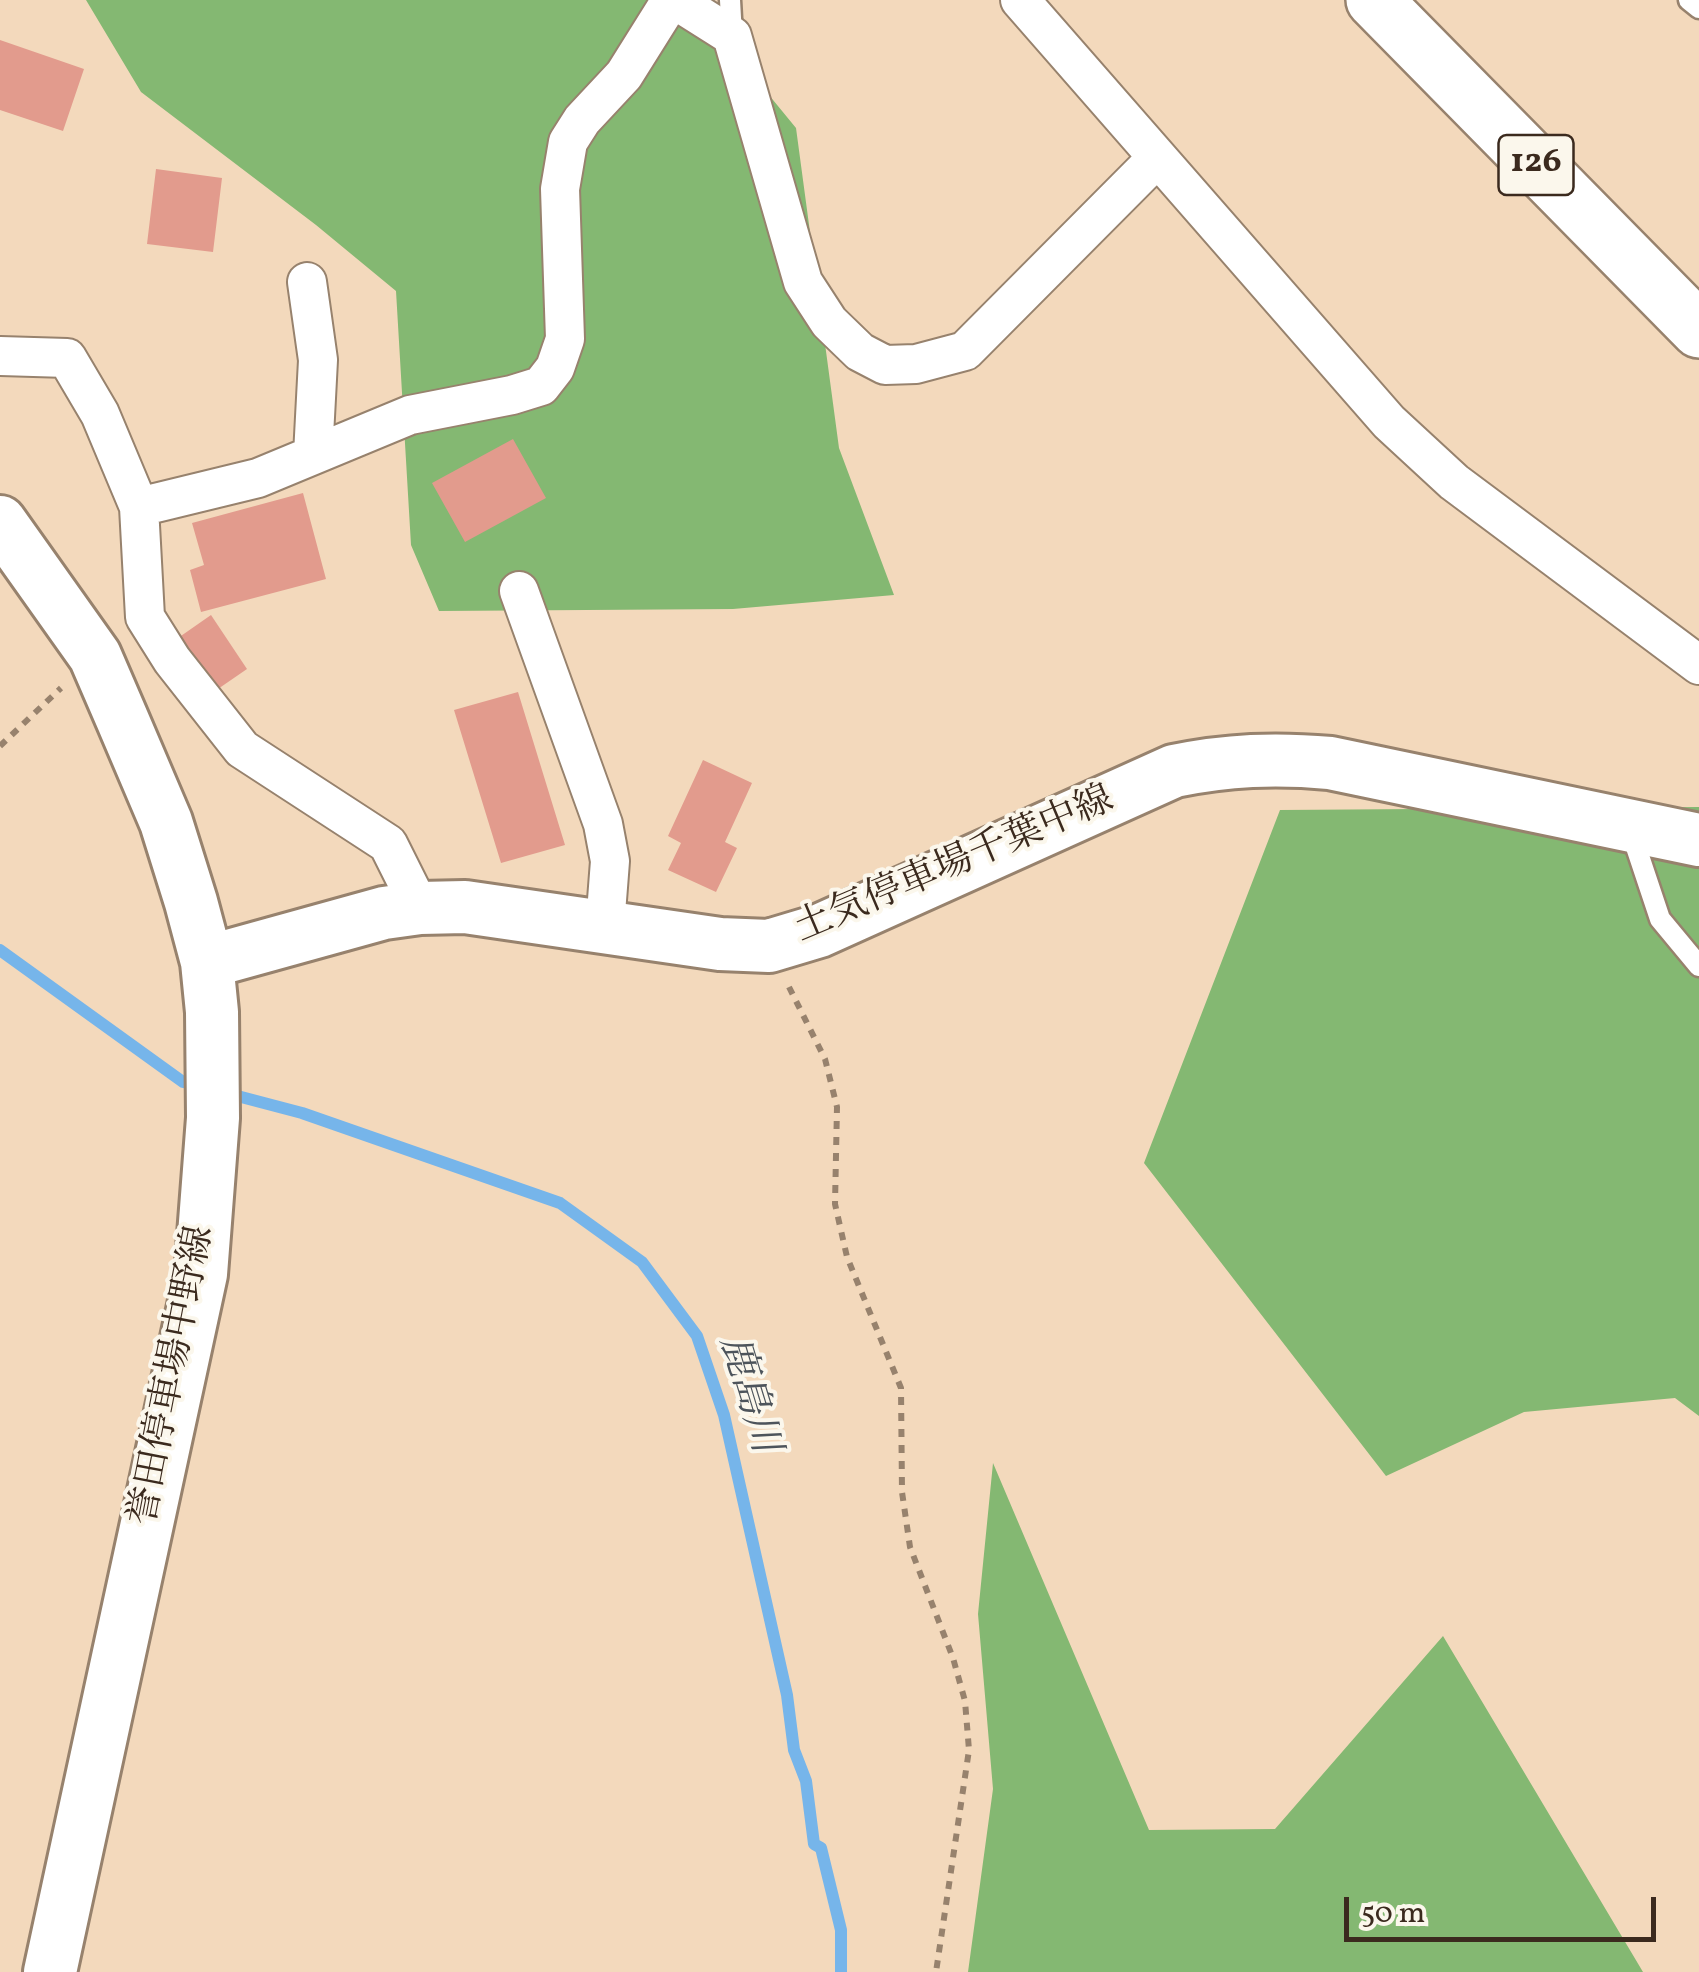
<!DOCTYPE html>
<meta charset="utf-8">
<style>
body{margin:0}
#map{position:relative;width:1699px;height:1972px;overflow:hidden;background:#f3d9bc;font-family:Vollkorn,serif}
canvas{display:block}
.scale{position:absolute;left:1344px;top:1897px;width:312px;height:45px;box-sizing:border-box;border:5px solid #3b2a1e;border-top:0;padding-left:12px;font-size:30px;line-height:35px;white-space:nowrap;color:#3b2a1e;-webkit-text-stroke:8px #fbf7ec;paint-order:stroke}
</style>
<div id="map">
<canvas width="1699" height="1972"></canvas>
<div class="scale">50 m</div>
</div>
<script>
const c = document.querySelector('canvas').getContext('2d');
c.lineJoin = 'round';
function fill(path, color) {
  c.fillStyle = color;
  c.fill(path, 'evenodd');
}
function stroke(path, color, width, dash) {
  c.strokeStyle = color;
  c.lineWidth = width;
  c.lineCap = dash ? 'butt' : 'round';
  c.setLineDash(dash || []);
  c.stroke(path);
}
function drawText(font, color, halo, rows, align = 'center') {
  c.font = font + ' Vollkorn,"Noto Serif JP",serif';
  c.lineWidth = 8;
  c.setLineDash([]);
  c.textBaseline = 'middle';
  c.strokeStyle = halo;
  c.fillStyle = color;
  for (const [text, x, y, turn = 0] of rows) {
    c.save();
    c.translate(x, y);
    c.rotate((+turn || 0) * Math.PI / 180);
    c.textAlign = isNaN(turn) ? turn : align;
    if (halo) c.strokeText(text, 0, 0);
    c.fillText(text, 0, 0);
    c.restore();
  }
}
const forest = new Path2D(`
 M 86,0 L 680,0 L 700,11 L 796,128 L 839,448 L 894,595 L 733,609 L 439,611 L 411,545 L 396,291 L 316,225 L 141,92 Z
 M 1699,807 L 1699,1416 L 1675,1398 L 1524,1412 L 1386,1476 L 1144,1163 L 1280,810 Z
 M 993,1463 L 1149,1830 L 1275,1829 L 1443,1636 L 1643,1972 L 968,1972 L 993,1789 L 978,1614 Z`);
const stream = new Path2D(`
 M 0,950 L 183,1082 L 202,1086
 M 226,1093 L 302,1113 L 560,1203 L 642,1262 L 697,1336 L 724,1415 L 787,1695 L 794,1750 L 806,1781 L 814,1844 L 821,1848 L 841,1930 L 841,1972`);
const building = new Path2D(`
 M 0,40 L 84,69 L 63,131 L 0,110 Z
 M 156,169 L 222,178 L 213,252 L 147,244 Z
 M 513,439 L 546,498 L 465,542 L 432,483 Z
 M 303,493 L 326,579 L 201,612 L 190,570 L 204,565 L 192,523 Z
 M 211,615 L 247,669 L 215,691 L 178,638 Z
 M 518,692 L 565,845 L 501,863 L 454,710 Z
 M 703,760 L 752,783 L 725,842 L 737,848 L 716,892 L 668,870 L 681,843 L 668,836 Z`);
const path = new Path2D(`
 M 0,746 L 61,688
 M 789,987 L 825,1059 L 837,1107 L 835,1204 L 847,1257 L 901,1388 L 902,1492 L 910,1547 L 953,1658 L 965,1701 L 969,1750 L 936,1972`);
const lane = new Path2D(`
 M 730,0 L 732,36
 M 1689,0 L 1699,8
 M 1631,832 L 1660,919 L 1699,966`);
const street = new Path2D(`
 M 675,0 L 732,36 L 803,282 L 829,322 L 860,352 L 885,365 L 916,364 L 965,351 L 1156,159
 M 1020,0 L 1389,422 L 1454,482 L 1699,665
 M 307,282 L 318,360 L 313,455
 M 0,356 L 67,358 L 100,414 L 139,507 L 145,617 L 172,660 L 242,749 L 388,844 L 420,908
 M 139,507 L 258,478 L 410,415 L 512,395 L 541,386 L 555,368 L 565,339 L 560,189 L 568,142 L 582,120 L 624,75 L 671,0
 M 519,591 L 603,824 L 610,861 L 605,926`);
const secondary = new Path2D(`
 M 0,522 L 95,656 L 123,721 L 166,822 L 191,902 L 207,962 L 212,1012 L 213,1118 L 201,1274 L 50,1972
 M 207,962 L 384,913 L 420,908 L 465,907 L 720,944 L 769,946 L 819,931 L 1174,771 C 1228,760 1275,758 1330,763 L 1699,840`);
const highway = new Path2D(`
 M 1374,0 L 1699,330`);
const shields = [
 [1536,165,75]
];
const shieldNames = [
 ["126",1536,165]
];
const streetNames = [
 ["土気停車場千葉中線",955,867,-23],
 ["誉田停車場中野線",175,1376,-79]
];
const waterNames = [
 ["鹿島川",746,1395,73]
];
fill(forest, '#84b872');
stroke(stream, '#76b5ea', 12);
fill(building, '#e29b8d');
stroke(lane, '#97826d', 25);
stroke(street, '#97826d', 42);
stroke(secondary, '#97826d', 58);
stroke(highway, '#97826d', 60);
stroke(path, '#97826d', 6, [8, 8]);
stroke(lane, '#fff', 20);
stroke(street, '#fff', 38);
stroke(secondary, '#fff', 52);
stroke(highway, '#fff', 55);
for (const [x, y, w] of shields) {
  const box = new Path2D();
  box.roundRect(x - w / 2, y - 30, w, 60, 8);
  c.fillStyle = '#fbf7ec';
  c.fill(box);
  stroke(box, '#3b2a1e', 2.5);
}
drawText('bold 35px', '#3b2a1e', null, shieldNames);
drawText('38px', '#3b2a1e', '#fbf7ec', streetNames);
drawText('italic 40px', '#4d545b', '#fbf7ec', waterNames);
</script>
